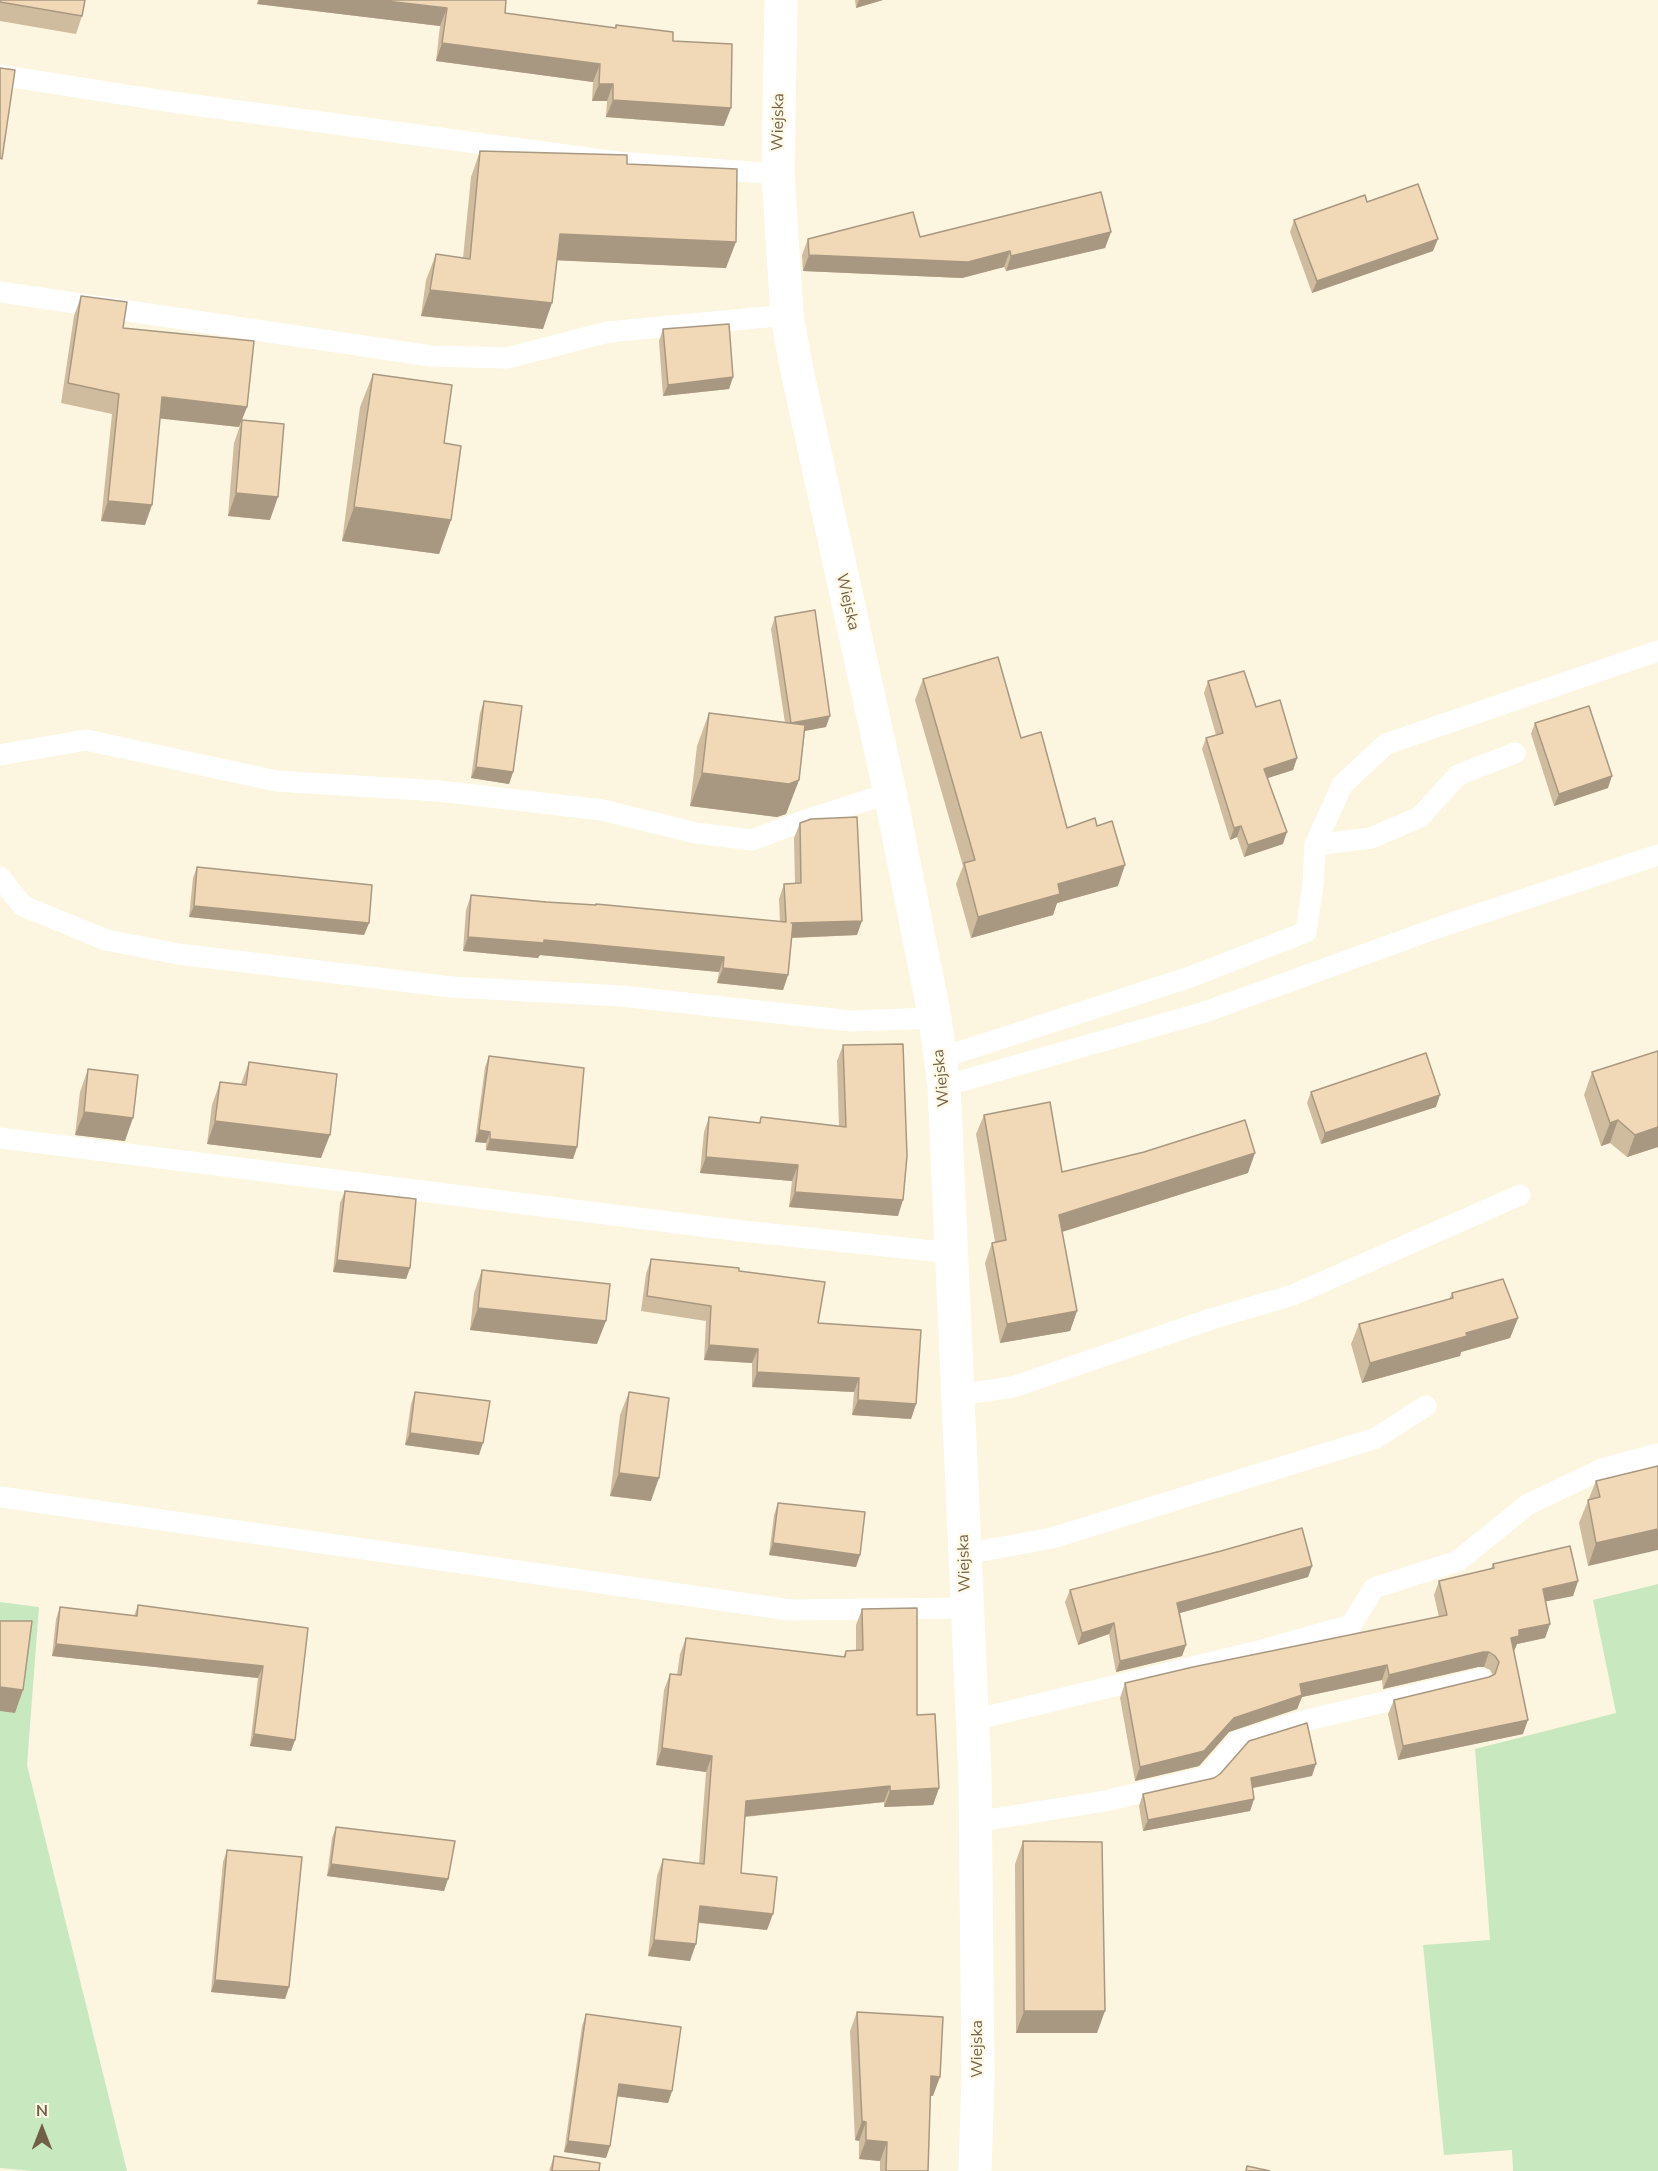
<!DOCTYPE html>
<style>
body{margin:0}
#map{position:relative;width:1658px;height:2171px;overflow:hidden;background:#fcf6e0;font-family:"Nunito Sans",sans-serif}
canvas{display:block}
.north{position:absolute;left:12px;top:2099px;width:60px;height:60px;-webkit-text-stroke:4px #fffae5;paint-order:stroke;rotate:0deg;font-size:16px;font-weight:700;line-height:24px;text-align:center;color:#725f48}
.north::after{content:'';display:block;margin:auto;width:21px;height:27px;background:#725f48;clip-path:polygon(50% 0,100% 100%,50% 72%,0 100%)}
</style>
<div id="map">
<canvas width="1658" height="2171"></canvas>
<div class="north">N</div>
</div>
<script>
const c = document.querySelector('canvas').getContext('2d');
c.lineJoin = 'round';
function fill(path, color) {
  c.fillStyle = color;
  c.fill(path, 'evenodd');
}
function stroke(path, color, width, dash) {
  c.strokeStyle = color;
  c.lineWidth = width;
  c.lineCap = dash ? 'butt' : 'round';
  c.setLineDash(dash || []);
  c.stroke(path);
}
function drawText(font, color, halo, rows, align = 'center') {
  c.font = font + ' "Nunito Sans",sans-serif';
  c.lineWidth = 4.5;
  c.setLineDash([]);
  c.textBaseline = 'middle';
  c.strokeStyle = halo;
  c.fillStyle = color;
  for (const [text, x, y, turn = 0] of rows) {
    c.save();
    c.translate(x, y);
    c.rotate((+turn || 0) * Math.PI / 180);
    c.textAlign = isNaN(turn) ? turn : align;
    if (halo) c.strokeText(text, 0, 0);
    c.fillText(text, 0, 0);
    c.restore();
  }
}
const green = new Path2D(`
 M 1658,1584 L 1658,2171 L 1513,2171 L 1512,2150 L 1444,2155 L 1423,1945 L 1490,1940 L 1475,1749 L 1616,1713 L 1593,1600 Z
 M 0,1602 L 39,1607 L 27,1765 L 127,2171 L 32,2171 L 0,2168 Z`);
const service = new Path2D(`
 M 0,75 L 165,101 L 618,162 L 778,174
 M 0,292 L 431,356 L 507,358 L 608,332 L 787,315
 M 0,755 L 86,740 L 276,781 L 439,791 L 602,810 L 696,833 L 752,840 L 803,821 L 890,793
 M 1315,845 L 1371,838 L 1420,817 L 1458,775 L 1515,753
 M 0,877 L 23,906 L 106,940 L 178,954 L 452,987 L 621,996 L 851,1021 L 935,1018
 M 941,1058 L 1190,977 L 1306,932 L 1313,884 L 1315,845 L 1342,785 L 1386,744 L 1658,651
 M 944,1086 L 1205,1012 L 1440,927 L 1658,855
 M 0,1138 L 733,1230 L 952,1253
 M 958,1395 L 1013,1387 L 1211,1319 L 1293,1295 L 1520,1195
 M 0,1497 L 790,1610 L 967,1608
 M 965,1554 L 1052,1538 L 1376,1438 L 1426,1406
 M 973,1720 L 1255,1652 L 1351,1625 L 1374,1588 L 1458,1561 L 1527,1505 L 1602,1469 L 1658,1454
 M 975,1822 L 1105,1801 L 1206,1777 L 1238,1741 L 1299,1722 L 1481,1679`);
const minor = new Path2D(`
 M 781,0 L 778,174 L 787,315 L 796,366 L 890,793 L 935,1018 L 944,1086 L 975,1776 L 978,2078 L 975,2171`);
const wall = new Path2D(`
 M 0,0 L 82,16 L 76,34 L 0,21 Z
 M 258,0 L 506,0 L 505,13 L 615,28 L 616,25 L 673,41 L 724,126 L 606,117 L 607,101 L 592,101 L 593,82 L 436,61 L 440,26 L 257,4 Z
 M 855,0 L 883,0 L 856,8 Z
 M 480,151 L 627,164 L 726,268 L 557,260 L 543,329 L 421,316 L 426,280 L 436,254 L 463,258 L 471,177 Z
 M 1367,202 L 1433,251 L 1312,293 L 1290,232 L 1294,220 Z
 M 1111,232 L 1105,248 L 1006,271 L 1004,267 L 962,278 L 803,271 L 802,255 L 808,239 Z
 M 81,296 L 123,328 L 247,407 L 239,427 L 160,418 L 145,525 L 101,521 L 112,414 L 61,403 L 74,316 Z
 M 663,329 L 733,377 L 729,389 L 663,396 L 659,341 Z
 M 373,374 L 444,443 L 451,520 L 439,554 L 342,541 L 360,407 Z
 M 242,420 L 270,520 L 228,516 L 234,443 Z
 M 775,617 L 826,727 L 805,731 L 799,780 L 786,814 L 777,817 L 690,806 L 697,746 L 709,713 L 785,723 L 771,629 Z
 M 923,679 L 1021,738 L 1067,828 L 1097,826 L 1118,886 L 1057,903 L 1053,915 L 971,938 L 956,884 L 963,866 L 915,700 Z
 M 1208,681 L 1256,707 L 1297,758 L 1293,770 L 1267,778 L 1283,844 L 1244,857 L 1237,837 L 1230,840 L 1202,749 L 1206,738 L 1216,735 L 1204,693 Z
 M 484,701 L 513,772 L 509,784 L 471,778 L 480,713 Z
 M 1535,723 L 1608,788 L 1554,806 L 1531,734 Z
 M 800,823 L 857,935 L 792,938 L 788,975 L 783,990 L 717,983 L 719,972 L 540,955 L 538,958 L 463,951 L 466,910 L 471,895 L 780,922 L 779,899 L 784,884 L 795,883 L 794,838 Z
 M 197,867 L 369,923 L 364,935 L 189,917 L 193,878 Z
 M 843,1045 L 898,1216 L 789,1207 L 792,1181 L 700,1173 L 704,1132 L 709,1117 L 759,1123 L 761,1117 L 839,1127 L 837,1061 Z
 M 1658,1051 L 1658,1147 L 1627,1157 L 1610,1143 L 1601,1146 L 1584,1095 L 1592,1072 Z
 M 489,1056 L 577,1147 L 573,1159 L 486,1150 L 486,1143 L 475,1142 L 485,1067 Z
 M 249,1062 L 321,1158 L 207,1144 L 212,1105 L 220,1082 L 241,1084 Z
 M 88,1069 L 125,1141 L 75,1135 L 80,1092 Z
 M 1311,1092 L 1436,1107 L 1321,1144 L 1307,1103 Z
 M 984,1115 L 1062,1172 L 1248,1173 L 1062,1232 L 1077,1311 L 1070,1331 L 1000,1343 L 985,1263 L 992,1243 L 995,1242 L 976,1134 Z
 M 345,1191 L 410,1268 L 406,1279 L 333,1272 L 340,1203 Z
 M 651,1259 L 739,1271 L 818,1323 L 916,1404 L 911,1419 L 852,1415 L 854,1392 L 752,1387 L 752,1363 L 704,1360 L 706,1321 L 641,1311 L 646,1274 Z
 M 482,1270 L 597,1344 L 470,1330 L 474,1293 Z
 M 1452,1293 L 1518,1318 L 1510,1338 L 1461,1352 L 1460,1356 L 1362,1383 L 1351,1344 L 1359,1324 L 1449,1299 Z
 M 415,1392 L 479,1455 L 405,1445 L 411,1404 Z
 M 629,1392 L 651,1501 L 610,1496 L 620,1415 Z
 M 1658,1466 L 1588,1566 L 1579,1523 L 1596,1481 Z
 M 778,1503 L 860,1555 L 856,1567 L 769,1555 L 774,1515 Z
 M 1493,1564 L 1578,1581 L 1573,1596 L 1546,1601 L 1550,1624 L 1545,1638 L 1517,1644 L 1514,1651 L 1523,1734 L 1398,1760 L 1388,1714 L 1394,1700 L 1489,1677 L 1493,1675 L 1490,1670 L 1484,1667 L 1478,1667 L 1383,1689 L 1382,1680 L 1302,1697 L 1297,1709 L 1229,1732 L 1199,1766 L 1135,1781 L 1120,1698 L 1125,1683 L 1439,1617 L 1434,1595 L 1439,1581 L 1491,1569 Z
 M 1312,1566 L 1308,1577 L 1180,1613 L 1186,1645 L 1182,1656 L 1116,1672 L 1109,1634 L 1078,1645 L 1065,1602 L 1070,1590 Z
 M 138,1605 L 308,1628 L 295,1740 L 291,1751 L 250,1746 L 258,1678 L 52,1656 L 56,1619 L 60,1607 L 134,1616 Z
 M 862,1609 L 917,1715 L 939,1788 L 933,1805 L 884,1807 L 884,1802 L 745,1817 L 741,1873 L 767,1930 L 698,1923 L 690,1961 L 648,1956 L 657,1876 L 663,1859 L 699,1864 L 706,1772 L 656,1765 L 664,1690 L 670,1674 L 677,1675 L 680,1654 L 686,1638 L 843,1657 L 846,1651 L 856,1650 L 856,1625 Z
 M 1312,1776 L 1253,1788 L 1254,1799 L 1250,1811 L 1143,1831 L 1139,1806 L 1143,1794 Z
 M 336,1827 L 448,1879 L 444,1891 L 327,1876 L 332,1838 Z
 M 1023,1841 L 1097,2033 L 1016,2033 L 1015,1864 Z
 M 227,1850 L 289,1987 L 285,1999 L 211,1992 L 223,1862 Z
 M 857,2012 L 933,2096 L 930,2096 L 928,2171 L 880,2171 L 880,2161 L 859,2159 L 859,2141 L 855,2140 L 850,2031 Z
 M 586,2014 L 672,2091 L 668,2103 L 617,2096 L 610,2146 L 606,2158 L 564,2152 L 582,2026 Z
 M 554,2156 L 599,2171 L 549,2171 Z`);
const shadedWall = new Path2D(`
 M 259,0 L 378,0 L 447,8 L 440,26 L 257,4 Z
 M 859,0 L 883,0 L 856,8 Z
 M 442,43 L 600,64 L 593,82 L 436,61 Z
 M 599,84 L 613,84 L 607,101 L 592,101 Z
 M 613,100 L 731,108 L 724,126 L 606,117 Z
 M 1111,232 L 1105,248 L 1006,271 L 1011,256 Z
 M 560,234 L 736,242 L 726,268 L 550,260 Z
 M 1438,239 L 1433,251 L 1312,293 L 1317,281 Z
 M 1010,251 L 1004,267 L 962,278 L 803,271 L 809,255 Z
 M 430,290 L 552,303 L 543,329 L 421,316 Z
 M 733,377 L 729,389 L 663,396 L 668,385 Z
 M 162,397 L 247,407 L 239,427 L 155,418 Z
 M 236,493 L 278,497 L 270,520 L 228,516 Z
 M 108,501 L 152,505 L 145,525 L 101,521 Z
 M 354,507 L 451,520 L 439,554 L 342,541 Z
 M 830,716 L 826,727 L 787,734 L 791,723 Z
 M 1297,758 L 1293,770 L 1259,781 L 1264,769 Z
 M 476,767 L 513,772 L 509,784 L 471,778 Z
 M 702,773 L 799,780 L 786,814 L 777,817 L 690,806 Z
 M 1612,776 L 1608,788 L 1554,806 L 1559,794 Z
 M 1241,826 L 1237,837 L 1230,840 L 1234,828 Z
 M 1287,832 L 1283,844 L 1244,857 L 1248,845 Z
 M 1125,865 L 1118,886 L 1057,903 L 1053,915 L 971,938 L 978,917 L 1058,884 Z
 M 194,906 L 369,923 L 364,935 L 189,917 Z
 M 862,921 L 857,935 L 786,938 L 791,923 Z
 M 468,937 L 544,940 L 724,957 L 719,972 L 540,955 L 538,958 L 463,951 Z
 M 723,968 L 788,975 L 783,990 L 717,983 Z
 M 1440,1095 L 1436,1107 L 1321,1144 L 1325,1133 Z
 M 84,1112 L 133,1118 L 125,1141 L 75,1135 Z
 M 1618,1120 L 1610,1143 L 1601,1146 L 1610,1123 Z
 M 215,1121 L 330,1135 L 321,1158 L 207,1144 Z
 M 1658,1127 L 1658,1147 L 1627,1157 L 1635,1135 Z
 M 479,1130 L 490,1132 L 486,1143 L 475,1142 Z
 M 490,1139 L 577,1147 L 573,1159 L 486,1150 Z
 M 1255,1153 L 1248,1173 L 1052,1235 L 1059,1215 Z
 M 706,1157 L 798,1165 L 792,1181 L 700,1173 Z
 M 795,1192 L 903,1200 L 898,1216 L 789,1207 Z
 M 337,1260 L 410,1268 L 406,1279 L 333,1272 Z
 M 478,1308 L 606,1321 L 597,1344 L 470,1330 Z
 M 1077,1311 L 1070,1331 L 1000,1343 L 1007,1324 Z
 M 1518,1318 L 1510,1338 L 1461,1352 L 1460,1356 L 1362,1383 L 1370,1363 L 1466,1333 Z
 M 709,1345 L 758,1349 L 752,1363 L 704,1360 Z
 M 757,1372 L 859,1378 L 854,1392 L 752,1387 Z
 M 858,1400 L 916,1404 L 911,1419 L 852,1415 Z
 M 410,1433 L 483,1443 L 479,1455 L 405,1445 Z
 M 619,1473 L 659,1478 L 651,1501 L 610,1496 Z
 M 1658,1529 L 1658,1550 L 1588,1566 L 1596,1543 Z
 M 773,1543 L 860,1555 L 856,1567 L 769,1555 Z
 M 1312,1566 L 1308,1577 L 1173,1615 L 1177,1603 Z
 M 1578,1581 L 1573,1596 L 1538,1603 L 1543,1589 Z
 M 1114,1623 L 1109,1634 L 1078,1645 L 1082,1633 Z
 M 1550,1624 L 1545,1638 L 1517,1644 L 1514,1651 L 1506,1653 L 1511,1638 L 1519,1630 Z
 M 56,1644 L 263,1666 L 258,1678 L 52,1656 Z
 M 1186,1645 L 1182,1656 L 1116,1672 L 1120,1661 Z
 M 1483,1652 L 1489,1652 L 1484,1667 L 1478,1667 L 1383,1689 L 1389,1675 Z
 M 1387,1665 L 1382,1680 L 1302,1697 L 1297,1709 L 1229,1732 L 1199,1766 L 1135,1781 L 1140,1767 L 1300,1684 Z
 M 0,1687 L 23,1690 L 15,1713 L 0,1711 Z
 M 1528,1720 L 1523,1734 L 1398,1760 L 1403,1746 Z
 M 254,1734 L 295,1740 L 291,1751 L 250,1746 Z
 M 662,1748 L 712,1756 L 706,1772 L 656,1765 Z
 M 1316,1764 L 1312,1776 L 1247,1789 L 1251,1778 Z
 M 890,1786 L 884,1802 L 740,1817 L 746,1801 Z
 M 939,1788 L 933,1805 L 884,1807 L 890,1791 Z
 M 1254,1799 L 1250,1811 L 1143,1831 L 1148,1820 Z
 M 331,1864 L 448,1879 L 444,1891 L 327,1876 Z
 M 700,1906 L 773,1914 L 767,1930 L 694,1922 Z
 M 654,1940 L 696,1944 L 690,1961 L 648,1956 Z
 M 215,1980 L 289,1987 L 285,1999 L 211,1992 Z
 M 1024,2011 L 1105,2011 L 1097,2033 L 1016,2033 Z
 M 931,2076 L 940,2077 L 933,2096 L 924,2095 Z
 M 619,2084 L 672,2091 L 668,2103 L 614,2096 Z
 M 862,2121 L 866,2122 L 859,2141 L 855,2140 Z
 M 866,2140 L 887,2142 L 880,2161 L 859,2159 Z
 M 568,2141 L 610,2146 L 606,2158 L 564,2152 Z`);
const building = new Path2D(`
 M 0,0 L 85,0 L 82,16 L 0,2 Z
 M 378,0 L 506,0 L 505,13 L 616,28 L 616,25 L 673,32 L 673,41 L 732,44 L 731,108 L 613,100 L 613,84 L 599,84 L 600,64 L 442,43 L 447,8 Z
 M 0,68 L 15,70 L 2,159 L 0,158 Z
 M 480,151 L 627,155 L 627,164 L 737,169 L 736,242 L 560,234 L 552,303 L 430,290 L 436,254 L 470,259 Z
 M 1418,184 L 1438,239 L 1317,281 L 1294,220 L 1365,195 L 1367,202 Z
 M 1101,192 L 1111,232 L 1011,256 L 1010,251 L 968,262 L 809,255 L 808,239 L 913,212 L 920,237 Z
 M 81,296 L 127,302 L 123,328 L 254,341 L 247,407 L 162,397 L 152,505 L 108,501 L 119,394 L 68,383 Z
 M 729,324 L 733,377 L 668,385 L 663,329 Z
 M 373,374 L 452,385 L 444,443 L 461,446 L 451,520 L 354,507 Z
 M 242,420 L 284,424 L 278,497 L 236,493 Z
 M 815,610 L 830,716 L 791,723 L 775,617 Z
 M 998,657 L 1021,738 L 1041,732 L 1067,828 L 1095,818 L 1097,826 L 1112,821 L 1125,865 L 1058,884 L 1060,894 L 978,917 L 964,863 L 975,860 L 923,679 Z
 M 1244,671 L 1256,707 L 1280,700 L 1297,758 L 1264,769 L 1287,832 L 1248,845 L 1241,826 L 1234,828 L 1206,738 L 1223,733 L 1208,681 Z
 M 484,701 L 522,706 L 513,772 L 476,767 Z
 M 1589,706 L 1612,776 L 1559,794 L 1535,723 Z
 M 709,713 L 805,725 L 799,780 L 789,784 L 702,773 Z
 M 857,817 L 862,921 L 791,923 L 793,923 L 788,975 L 723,968 L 724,957 L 544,940 L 544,943 L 468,937 L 471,895 L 546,902 L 596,905 L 596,904 L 786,922 L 784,884 L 801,883 L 800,823 L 811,819 Z
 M 197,867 L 372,885 L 369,923 L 194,906 Z
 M 903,1044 L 907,1156 L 903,1200 L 795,1192 L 798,1165 L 706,1157 L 709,1117 L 760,1123 L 761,1117 L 846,1127 L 843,1045 Z
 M 1658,1051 L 1658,1127 L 1635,1135 L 1618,1120 L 1610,1123 L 1592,1072 Z
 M 1426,1053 L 1440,1095 L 1325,1133 L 1311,1092 Z
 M 489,1056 L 584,1068 L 577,1147 L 490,1139 L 490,1132 L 479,1130 Z
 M 249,1062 L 337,1074 L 330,1135 L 215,1121 L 220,1082 L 246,1085 Z
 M 88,1069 L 138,1075 L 133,1118 L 84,1112 Z
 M 1050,1102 L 1062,1172 L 1144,1152 L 1245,1120 L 1255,1153 L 1059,1215 L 1077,1311 L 1007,1324 L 992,1243 L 1006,1240 L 984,1115 Z
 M 345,1191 L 416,1199 L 410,1268 L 337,1260 Z
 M 651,1259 L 739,1268 L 739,1271 L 825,1282 L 818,1323 L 921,1330 L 916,1404 L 858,1400 L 859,1378 L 757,1372 L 758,1349 L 709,1345 L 711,1306 L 647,1296 Z
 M 482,1270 L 610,1284 L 606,1321 L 478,1308 Z
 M 1503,1279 L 1518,1318 L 1466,1333 L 1467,1336 L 1370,1363 L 1359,1324 L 1453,1298 L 1452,1293 Z
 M 415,1392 L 490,1401 L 483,1443 L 410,1433 Z
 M 629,1392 L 669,1398 L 659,1478 L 619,1473 Z
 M 1658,1466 L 1658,1529 L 1596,1543 L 1588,1500 L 1600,1497 L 1596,1481 Z
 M 778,1503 L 865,1512 L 860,1555 L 773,1543 Z
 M 1302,1528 L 1312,1566 L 1177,1603 L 1186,1645 L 1120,1661 L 1114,1623 L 1082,1633 L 1070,1590 L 1221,1551 Z
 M 1570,1546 L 1578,1581 L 1543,1589 L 1550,1624 L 1519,1630 L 1519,1636 L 1511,1638 L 1528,1720 L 1403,1746 L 1394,1700 L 1489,1677 L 1495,1674 L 1499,1662 L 1495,1656 L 1489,1652 L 1483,1652 L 1389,1675 L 1387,1665 L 1300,1684 L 1302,1695 L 1234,1718 L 1204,1751 L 1140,1767 L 1125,1683 L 1193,1667 L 1447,1615 L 1439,1581 L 1494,1568 L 1493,1564 Z
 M 138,1605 L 308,1628 L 295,1740 L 254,1734 L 263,1666 L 56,1644 L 60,1607 L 137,1616 Z
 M 917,1608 L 917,1715 L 935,1714 L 939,1788 L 890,1791 L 890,1786 L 746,1801 L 741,1873 L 777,1877 L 773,1914 L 700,1906 L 696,1944 L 654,1940 L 663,1859 L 704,1864 L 712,1756 L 662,1748 L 670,1674 L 681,1675 L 686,1638 L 845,1657 L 846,1651 L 863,1650 L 862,1609 Z
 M 0,1621 L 32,1621 L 23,1690 L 0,1687 Z
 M 1307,1723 L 1316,1764 L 1251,1778 L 1254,1799 L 1148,1820 L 1143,1794 L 1214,1778 L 1220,1774 L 1249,1741 Z
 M 336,1827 L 455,1841 L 448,1879 L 331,1864 Z
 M 1023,1841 L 1102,1842 L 1105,2011 L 1024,2011 Z
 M 227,1850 L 302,1857 L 289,1987 L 215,1980 Z
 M 857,2012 L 943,2017 L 940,2077 L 931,2076 L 928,2171 L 886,2171 L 887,2142 L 866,2140 L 866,2122 L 862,2121 Z
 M 586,2014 L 681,2027 L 672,2091 L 619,2084 L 610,2146 L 568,2141 Z
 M 554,2156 L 600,2163 L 599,2171 L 552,2171 Z
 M 1247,2166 L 1270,2171 L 1246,2171 Z`);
const streetNames = [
 ["Wiejska",779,122,-89],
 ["Wiejska",847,602,77],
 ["Wiejska",942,1078,-96],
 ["Wiejska",965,1563,-92],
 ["Wiejska",978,2049,-90]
];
fill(green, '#c8e8bf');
stroke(service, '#fff', 21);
stroke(minor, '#fff', 33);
fill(wall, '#cfbb9e');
fill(shadedWall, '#a99881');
fill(building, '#f1d9b8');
stroke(building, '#a99881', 1.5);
drawText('16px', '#725f48', '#fffae5', streetNames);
</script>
